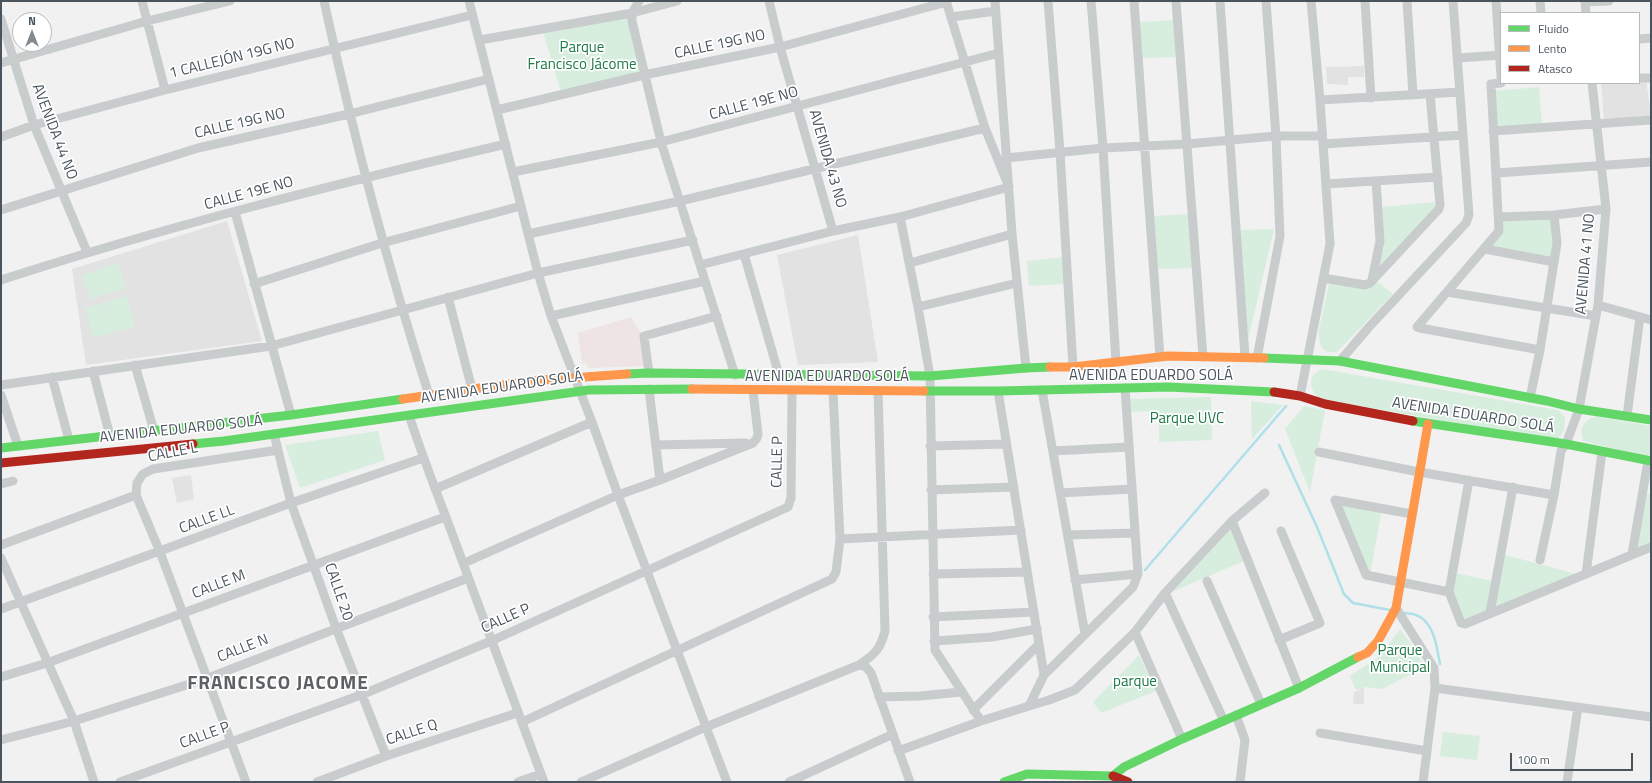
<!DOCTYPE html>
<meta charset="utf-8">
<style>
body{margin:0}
#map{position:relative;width:1652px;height:783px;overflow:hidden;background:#f1f1f1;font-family:"Titillium Web",sans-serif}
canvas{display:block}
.frame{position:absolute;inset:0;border:2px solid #49545c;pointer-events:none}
.legend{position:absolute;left:1500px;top:12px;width:140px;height:72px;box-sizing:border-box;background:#fff;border:1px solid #b6bbbe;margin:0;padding:5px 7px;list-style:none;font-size:12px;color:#49545c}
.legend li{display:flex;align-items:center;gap:8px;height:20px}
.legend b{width:20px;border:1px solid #b6bbbe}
.north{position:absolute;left:12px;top:12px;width:40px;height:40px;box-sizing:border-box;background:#fff;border:1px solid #b6bbbe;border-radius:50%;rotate:0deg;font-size:11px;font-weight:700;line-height:16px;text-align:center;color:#49545c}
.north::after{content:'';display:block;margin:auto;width:14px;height:18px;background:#848b90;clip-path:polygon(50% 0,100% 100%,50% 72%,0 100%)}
.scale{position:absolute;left:1510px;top:753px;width:123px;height:18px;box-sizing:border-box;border:2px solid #49545c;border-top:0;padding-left:5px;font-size:12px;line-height:14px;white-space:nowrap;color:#49545c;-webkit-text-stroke:3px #fff;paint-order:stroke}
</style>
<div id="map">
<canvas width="1652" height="783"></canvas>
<div class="frame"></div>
<ul class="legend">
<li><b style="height:5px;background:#63d668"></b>Fluido</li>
<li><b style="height:5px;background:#ff974d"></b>Lento</li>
<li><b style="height:5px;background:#b3261e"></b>Atasco</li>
</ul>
<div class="north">N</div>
<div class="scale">100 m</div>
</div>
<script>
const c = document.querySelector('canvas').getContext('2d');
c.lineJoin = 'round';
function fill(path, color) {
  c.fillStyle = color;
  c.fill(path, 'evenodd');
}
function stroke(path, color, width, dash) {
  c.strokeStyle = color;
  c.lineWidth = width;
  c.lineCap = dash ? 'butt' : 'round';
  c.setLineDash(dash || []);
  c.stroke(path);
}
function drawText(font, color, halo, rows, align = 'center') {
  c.font = font + ' "Titillium Web",sans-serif';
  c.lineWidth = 3.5;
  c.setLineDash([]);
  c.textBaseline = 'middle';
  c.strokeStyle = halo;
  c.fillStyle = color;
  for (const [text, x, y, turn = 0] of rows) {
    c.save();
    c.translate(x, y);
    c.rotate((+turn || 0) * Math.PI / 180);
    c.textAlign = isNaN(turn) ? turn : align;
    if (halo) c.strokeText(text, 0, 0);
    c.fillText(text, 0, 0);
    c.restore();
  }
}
const education = new Path2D(`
 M 1364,66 L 1364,77 L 1348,77 L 1348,85 L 1327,84 L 1326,67 Z
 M 1646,79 L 1651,116 L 1604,119 L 1601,83 L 1639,83 L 1639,80 Z
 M 227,221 L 262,341 L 86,365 L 72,269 Z
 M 858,235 L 878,362 L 798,365 L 777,255 Z
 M 191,475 L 194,499 L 177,503 L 172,478 Z
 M 1364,687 L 1364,704 L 1353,704 L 1354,692 Z`);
const medical = new Path2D(`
 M 631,317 L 641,333 L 645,366 L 588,368 L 587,364 L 582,363 L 578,333 Z`);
const green = new Path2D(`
 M 628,17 L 640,73 L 561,92 L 543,32 Z
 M 1175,20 L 1178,57 L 1142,58 L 1140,22 Z
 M 1539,87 L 1542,125 L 1497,128 L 1494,91 Z
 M 1434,202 L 1436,210 L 1378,272 L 1379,254 L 1384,249 L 1382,207 Z
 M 1189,214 L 1194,268 L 1157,269 L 1153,216 Z
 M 1551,217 L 1555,241 L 1552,259 L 1489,248 L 1502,219 Z
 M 1274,229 L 1248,340 L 1240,230 Z
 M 1063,257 L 1064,284 L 1029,286 L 1027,261 Z
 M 118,263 L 126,288 L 90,299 L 82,275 Z
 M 1377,281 L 1393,294 L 1337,352 L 1327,352 L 1321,347 L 1318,333 L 1329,283 L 1365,289 L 1370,288 Z
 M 126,296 L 135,327 L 114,332 L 106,302 Z
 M 105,302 L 114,333 L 93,338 L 85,308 Z
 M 1322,369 L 1558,410 L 1565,417 C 1565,427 1565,435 1555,440 L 1319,399 C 1309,388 1307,376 1322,369 Z
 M 1211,397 L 1212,440 L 1159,442 L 1159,411 L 1129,412 L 1128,399 Z
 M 1251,401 L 1283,405 L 1252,439 Z
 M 1304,406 L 1325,410 L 1310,492 L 1285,429 Z
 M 1597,417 L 1651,426 L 1651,458 L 1583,441 C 1579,428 1583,419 1597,417 Z
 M 378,431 L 385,460 L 300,488 L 285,445 Z
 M 1645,493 L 1651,495 L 1651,545 L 1633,552 Z
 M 1338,500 L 1382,509 L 1370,575 Z
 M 1231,526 L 1244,561 L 1167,594 Z
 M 1502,554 L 1580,575 L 1463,623 L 1452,592 L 1455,573 L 1498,582 Z
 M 1400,629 C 1407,639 1422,656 1423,668 L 1382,689 L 1364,687 L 1356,690 L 1350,676 L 1379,657 Z
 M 1139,655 L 1156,691 L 1101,713 L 1093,702 Z
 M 1443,732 L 1480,736 L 1477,760 L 1440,756 Z`);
const stream = new Path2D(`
 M 1279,445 L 1317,527 L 1344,594 L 1353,603 L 1390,610
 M 1145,570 L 1286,406
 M 1403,613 C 1407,614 1412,613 1416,615 C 1434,621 1437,648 1440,664`);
const street = new Path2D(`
 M 142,1 L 165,90
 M 324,1 C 353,134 387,265 429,395
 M 469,1 L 538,273 L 551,316 L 592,422 L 618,495 L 727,782
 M 639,1 L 632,13 L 632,21 L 661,142 L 735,375
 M 769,1 L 780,47 L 833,231
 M 946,1 L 985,128
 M 995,1 L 1012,234 L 1026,368
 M 1048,1 L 1060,152 L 1073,367
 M 1091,1 L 1103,148 L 1116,362
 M 1134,1 L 1160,357
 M 1176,1 L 1203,357
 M 1220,1 L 1245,357
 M 1365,1 L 1371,98
 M 1407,1 L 1413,95
 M 1496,1 L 1501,77
 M 1540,1 L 1541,13
 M 1585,1 L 1586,13
 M 1585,2 L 1609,1
 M 951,17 L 996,11
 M 1,19 L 34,125 L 87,252
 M 1639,39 L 1651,38
 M 480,40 L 632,13 L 677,1
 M 1458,58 L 1501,55
 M 1,63 L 147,21 L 230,1
 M 1639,78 L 1651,78
 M 1501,83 L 1491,84 L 1499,231 L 1417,327 L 1420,328 L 1540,350
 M 1320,100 L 1460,92
 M 497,110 L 644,75 L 780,47 L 947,2
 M 1493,131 L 1651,120
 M 1,137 L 34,125 L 165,90 L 472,15
 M 1323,144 L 1463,135
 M 1006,158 L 1103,148 L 1187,144 L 1276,136 L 1322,136
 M 513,172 L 661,142 L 999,53
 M 1497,173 L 1651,162
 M 1326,184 L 1438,177
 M 1,210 L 198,148 L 349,114 L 489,79
 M 235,212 L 291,415
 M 900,217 L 918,307 L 930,376 L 935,650 L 981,721
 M 1499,217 L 1554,215 L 1606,209
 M 528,234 L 680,201 L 985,128 L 1009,187 L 900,217 L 833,231 L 700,265
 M 1485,249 L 1554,262
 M 744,254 L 779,375
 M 910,263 L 1012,234
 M 1323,278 L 1365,285 L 1370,283 L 1439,209 L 1440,205 L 1430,94
 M 1,280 C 167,226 336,184 506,144
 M 1372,280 L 1380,241 L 1376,181
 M 254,284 L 382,243 L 521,206
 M 1447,292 L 1596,316
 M 448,297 L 472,389
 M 1598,305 L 1651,320
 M 918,307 L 1017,283
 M 551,316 L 705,281
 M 1257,358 L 1280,236 L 1276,136 L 1266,1
 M 1340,361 L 1369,327 L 1466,223 L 1469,215 L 1453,1
 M 135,365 L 154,431
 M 93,371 L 110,436
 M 649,373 L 644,336 L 717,316
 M 52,377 L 69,440
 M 1,385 L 271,346 L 538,273 L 693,240
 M 649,389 L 660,480
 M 1042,390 L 1085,634
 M 998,391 L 1044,675
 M 1,395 L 18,446
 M 1300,396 L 1330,244 L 1320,100 L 1311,1
 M 1530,398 L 1540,350 L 1557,243 L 1554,215
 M 409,415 C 425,465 445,513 463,563 C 490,636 517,709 544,782
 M 1627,416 L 1640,317
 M 274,434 L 291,503 L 336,628 L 386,756
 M 656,445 L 746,443
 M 930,446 L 1006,444
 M 1053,451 L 1129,447
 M 1319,452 L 1419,472 L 1554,495 L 1561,451 L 1566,444 L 1579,409 L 1598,305 L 1606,209 L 1592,83
 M 1,484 L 13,481
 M 435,489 L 592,422
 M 931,490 L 1014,487
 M 1060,493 L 1132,489
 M 1335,500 L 1366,575 L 1449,592 L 1469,480
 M 1335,500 L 1412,514
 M 1232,521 L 1299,688
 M 1068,535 L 1134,533
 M 840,539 L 1021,530
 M 1,545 L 136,495
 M 1632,554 L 1648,461
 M 1,558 L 74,721 L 94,782
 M 1540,560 L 1554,495
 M 464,563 L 618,495 L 660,480 L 753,443 L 757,438 L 758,434 L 753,391
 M 933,574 L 1027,572
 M 1586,574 L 1602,452
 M 1075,580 L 1138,574
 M 1207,581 L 1261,704
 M 1449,592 L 1461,623 L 1465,624 L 1651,547
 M 1165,593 L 1224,721
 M 1396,608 L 1434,668 L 1435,688 L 1423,782
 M 1,609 L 291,503 L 423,458
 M 1490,613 L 1513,487
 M 933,617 L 1034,612
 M 1135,632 L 1182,739
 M 1279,640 L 1320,623 L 1281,531
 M 934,641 L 992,637 L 1037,629
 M 859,665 L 866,667 L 871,673 L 910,782
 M 1,677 L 47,663 L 445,517
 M 1435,688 L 1651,717
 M 879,697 L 920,696 L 961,692
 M 1029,706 L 1049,700 L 1075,690 L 1135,632 L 1165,593 L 1232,521 L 1265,493
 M 973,710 L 1039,644
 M 1236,715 L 1245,740 L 1240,782
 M 522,722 L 832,579 L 836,572 L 840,539 L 833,391
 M 1320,733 L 1427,751
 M 1,740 L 74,721 L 208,678 L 468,578
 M 898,751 L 981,721 L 1029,706 L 1044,675 L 1133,587 L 1138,574 L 1125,388
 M 120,782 L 361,695 L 491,641 L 788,507 L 791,498 L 792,391
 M 246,782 L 160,552 L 136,495 L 137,483 L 143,474 L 153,469 L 278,450
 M 317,782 L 386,756 L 517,713
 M 518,782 L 541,774
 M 581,782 L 706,727 L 859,665 C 875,654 880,650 885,631 L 878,391
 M 789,782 L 893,734
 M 1567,782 L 1578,707`);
const fast = new Path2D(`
 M 1264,358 L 1340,361 L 1547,401 L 1579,409 L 1651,420
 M 627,374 L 649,373 L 930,376 L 1026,368 L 1050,367
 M 924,391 L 998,391 L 1168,387 L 1274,392
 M 1413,421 L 1566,444 L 1651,461
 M 193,444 L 224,441 L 589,390 L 692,389
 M 1,448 L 291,415 L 403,399
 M 1004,782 L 1027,774 L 1113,776 L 1124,767 L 1182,739 L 1299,688 L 1358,657`);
const slow = new Path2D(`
 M 1050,367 L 1073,367 L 1168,356 L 1264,358
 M 692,389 L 924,391
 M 403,399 L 529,381 L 627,374
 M 1358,657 L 1367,653 L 1378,641 L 1396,608 L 1428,424`);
const jam = new Path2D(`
 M 1274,392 L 1300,396 L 1325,404 L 1413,421
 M 1,463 L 193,444
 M 1113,776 L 1128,782`);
const streetNames = [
 ["CALLE 19G NO",720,45,-12],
 ["1 CALLEJÓN 19G NO",232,59,-14],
 ["CALLE 19E NO",754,104,-15],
 ["CALLE 19G NO",240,124,-13],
 ["AVENIDA 44 NO",54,132,69],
 ["AVENIDA 43 NO",827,159,74],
 ["CALLE 19E NO",249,194,-15],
 ["AVENIDA 41 NO",1586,264,-85],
 ["AVENIDA EDUARDO SOLÁ",1151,376],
 ["AVENIDA EDUARDO SOLÁ",827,377],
 ["AVENIDA EDUARDO SOLÁ",502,388,-8],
 ["AVENIDA EDUARDO SOLÁ",1473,416,9],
 ["AVENIDA EDUARDO SOLÁ",181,430,-6],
 ["CALLE L",173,453,-11],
 ["CALLE P",778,462,-89],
 ["CALLE LL",207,520,-20],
 ["CALLE M",219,585,-21],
 ["CALLE 20",338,592,71],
 ["CALLE P",506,619,-24],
 ["CALLE N",243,649,-21],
 ["CALLE Q",412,733,-18],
 ["CALLE P",205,736,-20]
];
const parkNames = [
 ["Parque",582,48],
 ["Francisco Jácome",582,65],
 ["Parque UVC",1187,419],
 ["Parque",1400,651],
 ["Municipal",1400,668],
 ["parque",1135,682]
];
const districtNames = [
 ["FRANCISCO JACOME",278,684]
];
fill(education, '#e3e2e2');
fill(medical, '#eee4e3');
fill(green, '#d7eedf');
stroke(stream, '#aee0e9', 2.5);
stroke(street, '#c9cccd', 9);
stroke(fast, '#63d668', 9);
stroke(slow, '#ff974d', 9);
stroke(jam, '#b3261e', 9);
drawText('15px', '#49545c', '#fff', streetNames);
drawText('15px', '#1e7947', '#fff', parkNames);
c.letterSpacing = '1px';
drawText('bold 19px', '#5d6164', '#fff', districtNames);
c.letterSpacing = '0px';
</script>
